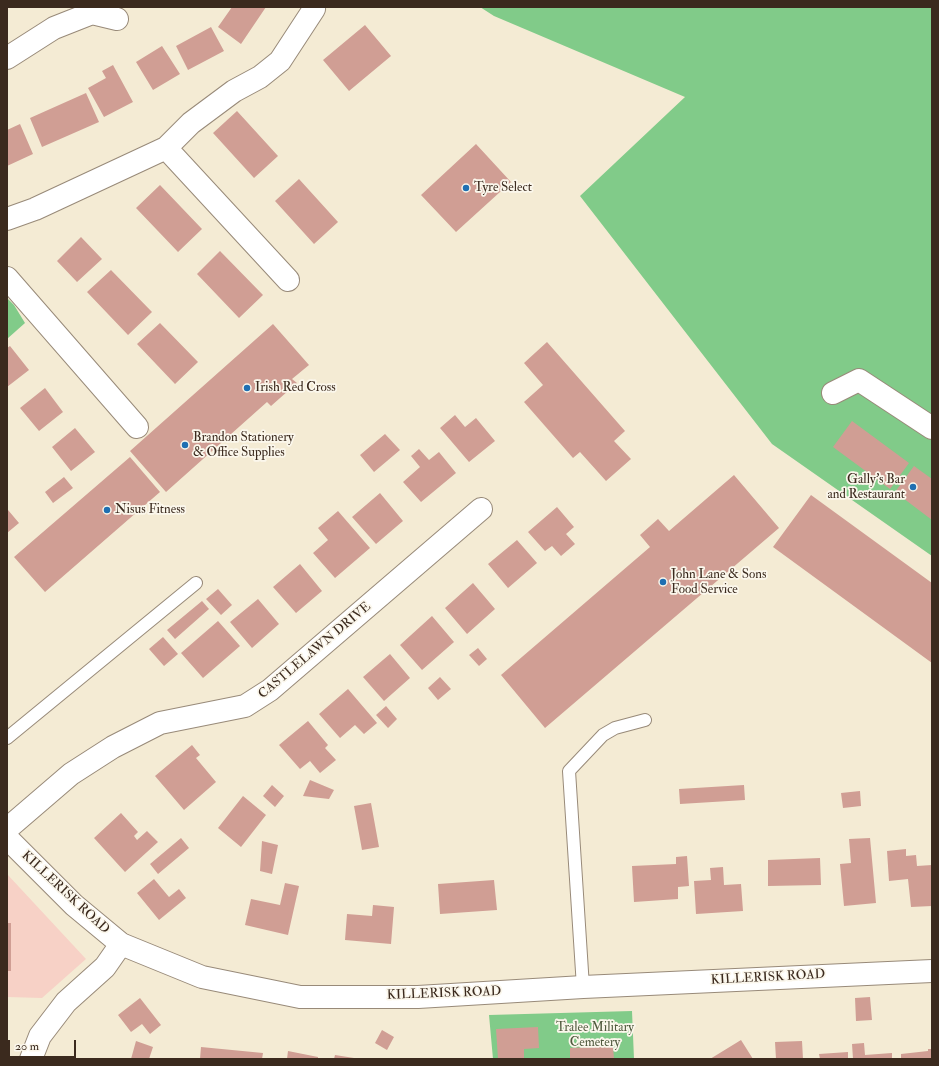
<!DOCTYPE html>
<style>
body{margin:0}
#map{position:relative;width:939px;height:1066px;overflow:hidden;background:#f4ebd4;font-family:"IM FELL Double Pica",serif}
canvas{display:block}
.frame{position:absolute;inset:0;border:8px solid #3b2a1e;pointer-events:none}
.scale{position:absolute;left:8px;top:1040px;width:68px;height:18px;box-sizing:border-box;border:2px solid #3b2a1e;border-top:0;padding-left:5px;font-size:12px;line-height:14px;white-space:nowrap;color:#3b2a1e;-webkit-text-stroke:3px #fbf7ec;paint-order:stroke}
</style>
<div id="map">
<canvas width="939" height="1066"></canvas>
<div class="frame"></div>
<div class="scale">20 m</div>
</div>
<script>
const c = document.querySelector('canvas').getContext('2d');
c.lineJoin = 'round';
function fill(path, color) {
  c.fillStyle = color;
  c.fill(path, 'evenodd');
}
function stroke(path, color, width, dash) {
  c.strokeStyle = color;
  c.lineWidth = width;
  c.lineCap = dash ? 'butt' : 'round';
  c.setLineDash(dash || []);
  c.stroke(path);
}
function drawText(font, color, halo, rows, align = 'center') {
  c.font = font + ' "IM FELL Double Pica",serif';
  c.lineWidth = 3.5;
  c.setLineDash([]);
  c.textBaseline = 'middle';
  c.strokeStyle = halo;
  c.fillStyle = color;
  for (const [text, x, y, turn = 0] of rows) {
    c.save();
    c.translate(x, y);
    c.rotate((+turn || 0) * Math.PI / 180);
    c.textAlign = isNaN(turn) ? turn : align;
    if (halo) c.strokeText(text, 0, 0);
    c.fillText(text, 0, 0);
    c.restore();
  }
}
const built = new Path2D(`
 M 7,874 L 86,959 L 42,998 L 7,997 Z`);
const green = new Path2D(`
 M 480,7 L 932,7 L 932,556 L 772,444 L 580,196 L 685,97 L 494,16 Z
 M 7,298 L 14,305 L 25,323 L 7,339 Z
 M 632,1011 L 634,1059 L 493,1059 L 489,1015 Z`);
const building = new Path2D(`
 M 232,7 L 266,7 L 241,44 L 218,27 Z
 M 365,25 L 391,56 L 349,91 L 323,60 Z
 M 211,27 L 224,51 L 188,70 L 176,46 Z
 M 162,46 L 180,74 L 153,90 L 136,62 Z
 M 113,65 L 133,102 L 104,117 L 88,88 L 106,78 L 102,71 Z
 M 86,93 L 99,122 L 42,147 L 30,118 Z
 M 237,111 L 278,156 L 254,178 L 213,133 Z
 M 20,124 L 33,154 L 7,166 L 7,130 Z
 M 476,144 L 511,182 L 456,232 L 421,195 Z
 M 299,179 L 338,222 L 314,244 L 275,201 Z
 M 160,185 L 202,229 L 178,252 L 136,208 Z
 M 81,237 L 102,259 L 77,282 L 57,261 Z
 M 220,251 L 263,295 L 239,318 L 197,274 Z
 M 111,270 L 152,312 L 128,335 L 87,292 Z
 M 160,323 L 198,362 L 175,384 L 137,344 Z
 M 273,324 L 309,365 L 292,379 L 297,383 L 271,406 L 267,402 L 166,492 L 130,451 Z
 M 547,342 L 625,431 L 614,441 L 631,459 L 606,481 L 580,452 L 573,458 L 524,402 L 543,385 L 524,363 Z
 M 10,346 L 29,370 L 7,387 L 7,348 Z
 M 45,388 L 63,412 L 39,431 L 20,408 Z
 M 455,415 L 465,427 L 476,418 L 495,441 L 469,462 L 440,428 Z
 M 852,421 L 909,463 L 890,489 L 833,447 Z
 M 75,428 L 95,452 L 71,471 L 52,447 Z
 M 385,434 L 400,450 L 374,472 L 360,455 Z
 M 419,449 L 429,460 L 439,452 L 456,473 L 421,502 L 403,482 L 420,467 L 411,456 Z
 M 130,457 L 160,492 L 45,592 L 14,557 Z
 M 914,466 L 932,479 L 932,520 L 895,492 Z
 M 734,475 L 779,528 L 545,728 L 501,675 L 650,547 L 640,535 L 658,519 L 669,531 Z
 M 64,477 L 73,488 L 53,503 L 45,492 Z
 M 380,493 L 403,521 L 376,544 L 352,517 Z
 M 811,495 L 932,583 L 932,663 L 773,547 Z
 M 557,507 L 574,527 L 566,534 L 575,544 L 561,556 L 552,546 L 545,551 L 528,532 Z
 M 8,510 L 19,523 L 7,533 L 7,511 Z
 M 338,511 L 370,548 L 335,578 L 313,553 L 328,540 L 318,528 Z
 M 517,540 L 537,563 L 508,588 L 488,564 Z
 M 300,564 L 322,591 L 296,613 L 273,587 Z
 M 473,583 L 495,609 L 467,634 L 445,608 Z
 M 218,589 L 232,605 L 221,615 L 206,599 Z
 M 258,599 L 279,624 L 252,648 L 230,622 Z
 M 202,601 L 209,609 L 175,639 L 167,630 Z
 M 432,616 L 454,642 L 422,670 L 400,645 Z
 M 218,621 L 240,646 L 203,678 L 181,653 Z
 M 163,637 L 178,654 L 164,666 L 149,649 Z
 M 478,648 L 487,659 L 479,666 L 469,655 Z
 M 390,654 L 410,678 L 384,701 L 363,677 Z
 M 440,677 L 451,689 L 438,700 L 428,688 Z
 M 348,689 L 377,723 L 364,734 L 355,725 L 340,738 L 319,714 Z
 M 386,706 L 397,719 L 388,728 L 376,715 Z
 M 308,721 L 328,745 L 325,748 L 336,760 L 320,773 L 310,761 L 300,769 L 279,745 Z
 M 192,745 L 200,755 L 196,758 L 216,782 L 184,810 L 155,776 Z
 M 310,780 L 334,790 L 329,799 L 303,796 Z
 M 272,785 L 284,796 L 275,807 L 263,796 Z
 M 744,785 L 745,800 L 680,804 L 679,789 Z
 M 860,791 L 861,806 L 843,808 L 841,793 Z
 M 243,796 L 266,815 L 241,847 L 218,828 Z
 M 371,803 L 379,847 L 362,850 L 354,806 Z
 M 121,813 L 138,832 L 134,836 L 137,840 L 147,831 L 158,842 L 125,872 L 94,838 Z
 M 181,838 L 189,848 L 158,874 L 150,864 Z
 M 870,838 L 876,903 L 844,906 L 840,864 L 851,863 L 849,839 Z
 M 262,841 L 278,845 L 272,874 L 260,871 Z
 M 906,849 L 906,856 L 916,855 L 917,866 L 932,865 L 932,906 L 911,907 L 908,879 L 889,881 L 887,851 Z
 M 687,856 L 689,886 L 678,887 L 678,899 L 634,902 L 632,866 L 676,864 L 676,857 Z
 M 820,858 L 821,885 L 768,886 L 768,860 Z
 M 723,867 L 724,885 L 741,884 L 743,911 L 696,914 L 694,881 L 711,880 L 710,868 Z
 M 154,879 L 169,897 L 179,889 L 186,898 L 159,920 L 137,893 Z
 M 494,880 L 497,910 L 440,914 L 438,884 Z
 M 285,883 L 299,886 L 288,935 L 245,925 L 251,899 L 280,905 Z
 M 373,905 L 394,907 L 391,944 L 345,940 L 347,914 L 372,916 Z
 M 7,923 L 11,923 L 11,971 L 7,971 Z
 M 870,997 L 872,1020 L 856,1021 L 855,998 Z
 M 140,998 L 161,1025 L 150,1034 L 142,1024 L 131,1032 L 118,1015 Z
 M 538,1027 L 539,1048 L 524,1049 L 524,1059 L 498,1059 L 496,1029 Z
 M 382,1030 L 394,1037 L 387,1050 L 375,1043 Z
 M 741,1040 L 753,1059 L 710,1059 Z
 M 136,1041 L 153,1047 L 149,1059 L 131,1059 Z
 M 802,1041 L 803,1059 L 776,1059 L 775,1042 Z
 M 864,1043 L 865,1055 L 892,1053 L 892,1059 L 853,1059 L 852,1044 Z
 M 613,1046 L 614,1059 L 570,1059 L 570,1048 Z
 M 201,1047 L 263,1053 L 262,1059 L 200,1059 Z
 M 928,1049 L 932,1049 L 932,1059 L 901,1059 L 901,1054 L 928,1051 Z
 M 288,1051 L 318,1057 L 318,1059 L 287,1059 Z
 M 848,1052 L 848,1059 L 820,1059 L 819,1054 Z
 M 335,1055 L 354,1058 L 354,1059 L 334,1059 Z`);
const service = new Path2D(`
 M 7,738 L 196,583
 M 583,987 L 569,771 L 603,735 L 615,728 L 645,720`);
const minor = new Path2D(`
 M 7,58 L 54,28 L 92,13 L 117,19
 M 166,148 L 288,280
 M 7,219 L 35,209 L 166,148 L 191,123 L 234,91 L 260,77 L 280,61 L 314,9 L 313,7
 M 7,278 L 137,427
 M 833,393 L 859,380 L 932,428
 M 7,829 L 71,774 L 113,747 L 160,723 L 245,706 L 270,690 L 481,509
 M 31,1059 L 40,1036 L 66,1002 L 105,967 L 121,944`);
const secondary = new Path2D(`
 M 7,838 L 74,905 L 121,944 L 202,977 L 300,997 L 418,997 L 583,987 L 932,971`);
const markers = [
 [466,188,4,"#1f6fb2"],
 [247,388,4,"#1f6fb2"],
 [185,445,4,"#1f6fb2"],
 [913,487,4,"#1f6fb2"],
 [107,510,4,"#1f6fb2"],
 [663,582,4,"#1f6fb2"]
];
const poiNames = [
 ["Tyre Select",474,188],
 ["Irish Red Cross",255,388],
 ["Brandon Stationery",193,438],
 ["& Office Supplies",193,453],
 ["Gally's Bar",905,480,"right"],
 ["and Restaurant",905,495,"right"],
 ["Nisus Fitness",115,510],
 ["John Lane & Sons",671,575],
 ["Food Service",671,590]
];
const streetNames = [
 ["CASTLELAWN DRIVE",315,651,-40],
 ["KILLERISK ROAD",65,893,43],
 ["KILLERISK ROAD",768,978,-3],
 ["KILLERISK ROAD",444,994,-2]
];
const parkNames = [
 ["Tralee Military",595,1028],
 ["Cemetery",595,1043]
];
fill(built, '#f7d1c6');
fill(green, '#81cb89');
fill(building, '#d09e94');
stroke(service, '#988a79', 14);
stroke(minor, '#988a79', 24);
stroke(secondary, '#988a79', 24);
stroke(service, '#fff', 12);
stroke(minor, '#fff', 22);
stroke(secondary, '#fff', 22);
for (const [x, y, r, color] of markers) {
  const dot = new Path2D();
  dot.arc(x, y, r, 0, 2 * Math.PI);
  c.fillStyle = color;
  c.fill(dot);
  stroke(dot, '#fbf7ec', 1.5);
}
drawText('13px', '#3b2a1e', '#fbf7ec', poiNames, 'left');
drawText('13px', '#3b2a1e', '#fbf7ec', streetNames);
drawText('13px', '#505a3e', '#fbf7ec', parkNames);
</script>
